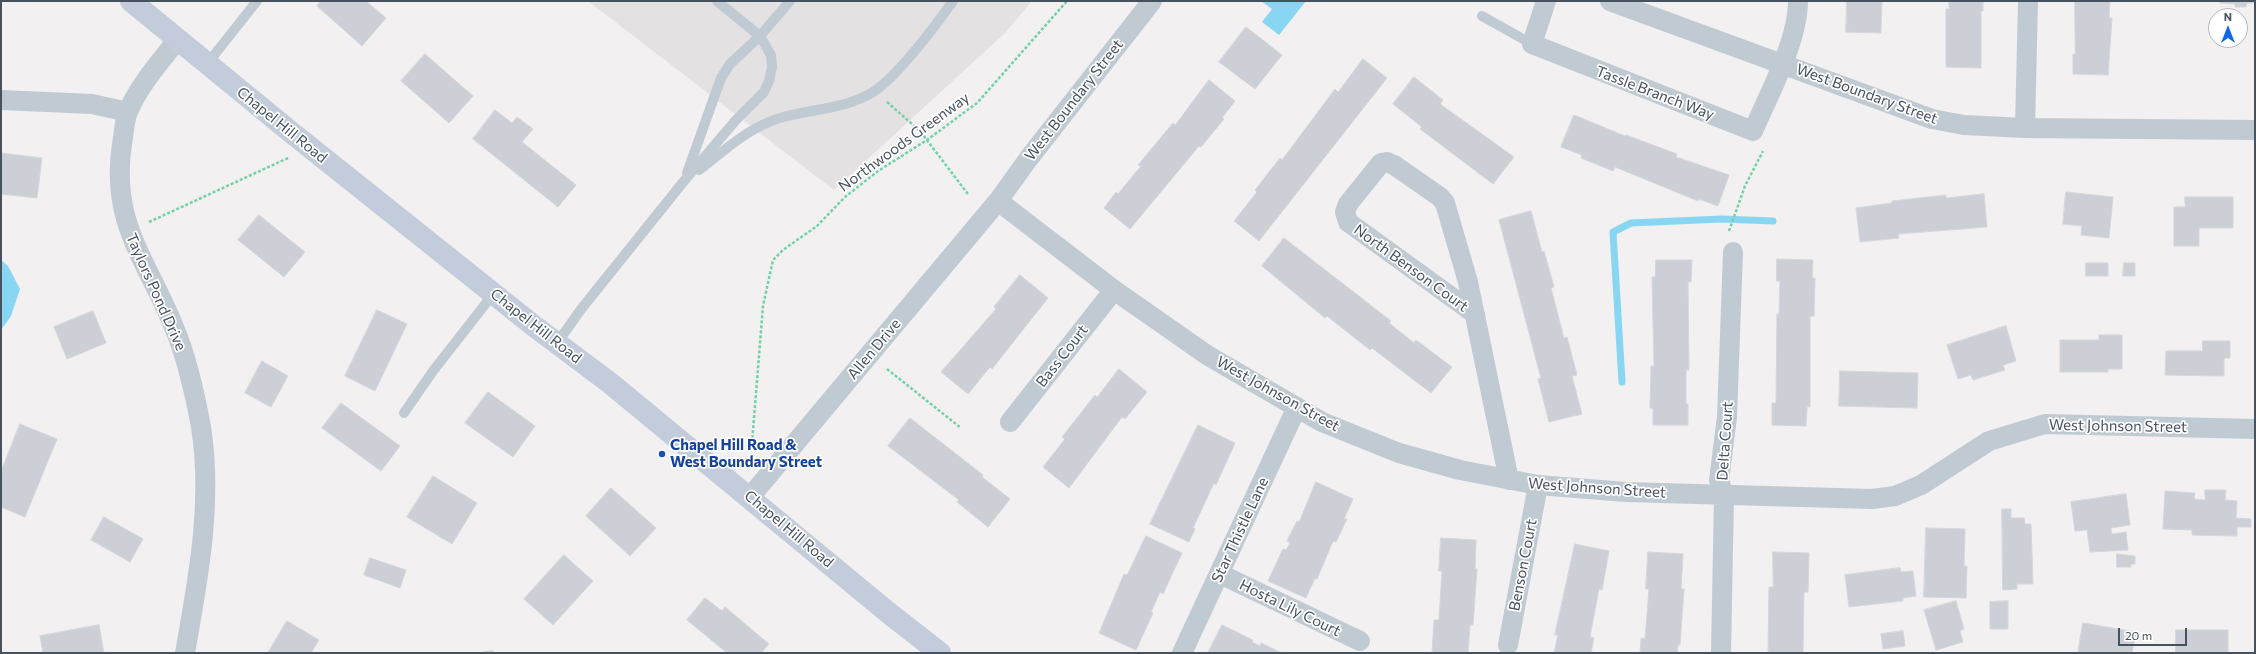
<!DOCTYPE html>
<style>
body{margin:0}
#map{position:relative;width:2256px;height:654px;overflow:hidden;background:#f2f0f0;font-family:Commissioner,sans-serif}
canvas{display:block}
.frame{position:absolute;inset:0;border:2px solid #47525f;pointer-events:none}
.north{position:absolute;left:2208px;top:8px;width:40px;height:40px;box-sizing:border-box;background:#fff;border:1px solid #b5babf;border-radius:50%;rotate:0deg;font-size:11px;font-weight:700;line-height:16px;text-align:center;color:#47525f}
.north::after{content:'';display:block;margin:auto;width:14px;height:18px;background:#1067ec;clip-path:polygon(50% 0,100% 100%,50% 72%,0 100%)}
.scale{position:absolute;left:2118px;top:628px;width:69px;height:18px;box-sizing:border-box;border:2px solid #47525f;border-top:0;padding-left:5px;font-size:12px;line-height:14px;white-space:nowrap;color:#47525f;-webkit-text-stroke:3px #fff;paint-order:stroke}
</style>
<div id="map">
<canvas width="2256" height="654"></canvas>
<div class="frame"></div>
<div class="north">N</div>
<div class="scale">20 m</div>
</div>
<script>
const c = document.querySelector('canvas').getContext('2d');
c.lineJoin = 'round';
function fill(path, color) {
  c.fillStyle = color;
  c.fill(path, 'evenodd');
}
function stroke(path, color, width, dash) {
  c.strokeStyle = color;
  c.lineWidth = width;
  c.lineCap = dash ? 'butt' : 'round';
  c.setLineDash(dash || []);
  c.stroke(path);
}
function drawText(font, color, halo, rows, align = 'center') {
  c.font = font + ' Commissioner,sans-serif';
  c.lineWidth = 3.5;
  c.setLineDash([]);
  c.textBaseline = 'middle';
  c.strokeStyle = halo;
  c.fillStyle = color;
  for (const [text, x, y, turn = 0] of rows) {
    c.save();
    c.translate(x, y);
    c.rotate((+turn || 0) * Math.PI / 180);
    c.textAlign = isNaN(turn) ? turn : align;
    if (halo) c.strokeText(text, 0, 0);
    c.fillText(text, 0, 0);
    c.restore();
  }
}
const education = new Path2D(`
 M 588,1 L 1032,1 L 1005,33 L 834,190 Z`);
const water = new Path2D(`
 M 1261,1 L 1306,1 L 1279,35 L 1262,22 L 1272,9 Z
 M 1,260 L 8,266 L 20,289 L 11,316 L 1,330 Z`);
const stream = new Path2D(`
 M 1622,382 L 1613,232 L 1631,223 L 1722,219 L 1773,221`);
const building = new Path2D(`
 M 321,1 L 366,1 L 386,18 L 362,46 L 317,6 Z
 M 1847,1 L 1882,1 L 1881,33 L 1846,32 Z
 M 1949,1 L 1983,1 L 1983,11 L 1981,11 L 1981,68 L 1946,67 L 1946,9 L 1949,9 Z
 M 2075,1 L 2110,1 L 2109,18 L 2112,18 L 2108,75 L 2073,74 L 2073,54 L 2075,54 Z
 M 2220,1 L 2255,1 L 2255,3 L 2247,3 L 2246,7 L 2235,7 L 2235,4 L 2220,3 Z
 M 1246,27 L 1282,55 L 1255,89 L 1219,62 Z
 M 425,54 L 473,96 L 449,123 L 401,81 Z
 M 1363,59 L 1387,78 L 1259,241 L 1234,221 L 1257,192 L 1255,190 L 1280,158 L 1282,160 L 1335,89 L 1338,92 Z
 M 1414,77 L 1443,100 L 1440,104 L 1514,157 L 1493,184 L 1420,129 L 1422,127 L 1393,104 Z
 M 1209,80 L 1235,101 L 1222,118 L 1224,119 L 1201,147 L 1199,146 L 1130,229 L 1104,208 L 1116,192 L 1118,194 L 1141,166 L 1138,165 L 1173,123 L 1175,125 Z
 M 495,110 L 512,123 L 517,117 L 533,129 L 522,142 L 576,185 L 558,207 L 473,139 Z
 M 1574,115 L 1625,136 L 1626,135 L 1677,154 L 1676,157 L 1729,175 L 1718,206 L 1699,199 L 1698,201 L 1615,167 L 1613,171 L 1581,158 L 1582,155 L 1561,147 Z
 M 1,153 L 42,158 L 37,198 L 1,194 Z
 M 2066,192 L 2113,197 L 2109,238 L 2081,235 L 2082,226 L 2063,224 Z
 M 1984,194 L 1987,227 L 1898,234 L 1899,238 L 1860,242 L 1856,208 L 1892,203 L 1892,201 L 1946,195 L 1946,198 Z
 M 2185,197 L 2233,197 L 2233,228 L 2199,228 L 2199,246 L 2174,246 L 2174,207 L 2185,207 Z
 M 1531,211 L 1542,252 L 1544,251 L 1554,287 L 1551,288 L 1564,338 L 1567,337 L 1577,375 L 1572,376 L 1582,414 L 1549,422 L 1538,379 L 1541,378 L 1499,220 Z
 M 259,215 L 305,252 L 284,277 L 238,240 Z
 M 1284,238 L 1391,321 L 1389,323 L 1414,343 L 1416,340 L 1452,367 L 1431,393 L 1372,348 L 1370,350 L 1327,316 L 1325,318 L 1262,266 Z
 M 1777,259 L 1813,260 L 1812,278 L 1815,278 L 1814,316 L 1810,316 L 1810,407 L 1807,407 L 1806,426 L 1772,425 L 1772,403 L 1776,403 L 1777,314 L 1779,314 L 1780,281 L 1777,281 Z
 M 1656,260 L 1692,260 L 1691,282 L 1688,282 L 1689,370 L 1686,370 L 1686,404 L 1688,404 L 1688,425 L 1653,425 L 1653,408 L 1650,408 L 1651,366 L 1654,366 L 1652,277 L 1655,277 Z
 M 2086,263 L 2108,263 L 2108,276 L 2086,276 Z
 M 2124,263 L 2135,263 L 2135,276 L 2123,276 Z
 M 1020,275 L 1048,298 L 992,369 L 990,367 L 968,394 L 941,372 L 996,309 L 994,307 Z
 M 377,310 L 407,324 L 375,391 L 345,376 Z
 M 93,311 L 106,343 L 67,359 L 54,327 Z
 M 2006,326 L 2016,361 L 2003,365 L 2005,370 L 1973,380 L 1971,375 L 1958,379 L 1947,345 Z
 M 2099,335 L 2122,335 L 2122,369 L 2108,369 L 2108,372 L 2060,372 L 2060,340 L 2099,340 Z
 M 2203,341 L 2230,341 L 2230,358 L 2224,358 L 2224,376 L 2165,375 L 2166,351 L 2202,351 Z
 M 262,361 L 288,376 L 271,407 L 245,393 Z
 M 1119,369 L 1147,392 L 1125,419 L 1122,417 L 1069,488 L 1043,467 L 1065,439 L 1062,437 L 1095,395 L 1097,397 Z
 M 1840,371 L 1918,373 L 1917,408 L 1839,406 Z
 M 488,392 L 535,426 L 513,457 L 465,423 Z
 M 341,403 L 400,446 L 381,471 L 322,428 Z
 M 910,418 L 983,475 L 982,477 L 1010,499 L 988,527 L 957,502 L 959,500 L 888,446 Z
 M 20,424 L 57,439 L 25,517 L 1,507 L 1,472 Z
 M 1198,425 L 1235,443 L 1216,485 L 1214,483 L 1193,528 L 1195,529 L 1189,542 L 1150,524 Z
 M 433,476 L 477,503 L 452,544 L 407,517 Z
 M 1316,482 L 1353,499 L 1344,519 L 1347,519 L 1336,542 L 1333,541 L 1317,579 L 1315,578 L 1306,598 L 1268,581 L 1283,549 L 1286,550 L 1290,543 L 1287,541 L 1297,521 L 1299,522 Z
 M 611,488 L 656,528 L 630,556 L 586,516 Z
 M 2205,490 L 2226,490 L 2225,500 L 2237,501 L 2236,518 L 2251,519 L 2251,527 L 2237,527 L 2237,536 L 2192,535 L 2192,530 L 2163,529 L 2165,491 L 2195,493 L 2194,499 L 2205,500 Z
 M 2126,494 L 2130,525 L 2111,528 L 2112,534 L 2126,532 L 2128,550 L 2090,552 L 2087,530 L 2075,531 L 2071,502 Z
 M 2002,509 L 2011,509 L 2011,518 L 2024,518 L 2025,524 L 2031,524 L 2033,584 L 2017,584 L 2017,589 L 2003,590 Z
 M 104,517 L 143,539 L 130,562 L 91,540 Z
 M 1926,528 L 1965,529 L 1964,566 L 1967,566 L 1966,598 L 1924,597 Z
 M 1146,536 L 1182,553 L 1163,594 L 1160,592 L 1151,612 L 1153,613 L 1136,650 L 1099,633 L 1124,574 L 1127,575 Z
 M 1441,538 L 1476,540 L 1475,569 L 1477,569 L 1473,625 L 1470,625 L 1468,653 L 1432,653 L 1434,620 L 1439,620 L 1442,571 L 1439,571 Z
 M 1575,544 L 1609,551 L 1602,590 L 1599,589 L 1590,637 L 1594,638 L 1591,653 L 1554,653 L 1558,635 L 1555,635 Z
 M 1648,552 L 1683,554 L 1681,589 L 1684,589 L 1680,645 L 1678,645 L 1677,653 L 1640,653 L 1641,638 L 1645,639 L 1649,589 L 1646,589 Z
 M 1773,552 L 1809,553 L 1808,592 L 1804,592 L 1803,653 L 1771,653 L 1768,651 L 1769,587 L 1773,587 Z
 M 2117,554 L 2135,556 L 2135,564 L 2131,564 L 2131,567 L 2117,567 Z
 M 564,555 L 593,581 L 553,625 L 524,599 Z
 M 370,558 L 406,570 L 400,588 L 364,575 Z
 M 1900,568 L 1901,572 L 1913,571 L 1916,596 L 1903,598 L 1903,601 L 1849,607 L 1845,575 Z
 M 705,598 L 722,611 L 725,607 L 769,644 L 761,653 L 727,653 L 687,620 Z
 M 1956,601 L 1964,629 L 1960,631 L 1963,642 L 1936,650 L 1924,610 Z
 M 2008,601 L 2008,629 L 1990,629 L 1990,602 Z
 M 287,621 L 319,640 L 311,653 L 268,653 Z
 M 2083,623 L 2136,632 L 2132,653 L 2078,653 Z
 M 99,625 L 104,653 L 43,653 L 40,636 Z
 M 1222,625 L 1253,640 L 1252,642 L 1260,646 L 1261,643 L 1282,653 L 1208,653 Z
 M 2176,630 L 2228,630 L 2228,653 L 2176,653 Z
 M 1903,631 L 1905,646 L 1883,649 L 1881,634 Z
 M 493,651 L 493,653 L 476,653 Z`);
const path = new Path2D(`
 M 887,102 L 920,131 L 968,194
 M 149,222 L 288,158
 M 1729,231 L 1745,186 L 1763,151
 M 887,369 L 961,428
 M 752,443 L 763,306 L 773,260 L 783,250 L 817,226 L 845,197 L 878,171 L 927,140 L 977,103 L 1067,1`);
const lane = new Path2D(`
 M 1482,16 L 1532,44
 M 207,64 L 257,1
 M 699,170 C 724,151 749,127 780,118 C 810,109 846,109 873,92 C 897,77 936,25 953,1
 M 687,173 L 721,78 L 730,64 L 760,36 L 790,1
 M 557,343 L 582,308 L 684,181 L 736,120 L 764,92 L 769,81 L 772,67 L 771,55 L 760,36 L 717,1
 M 404,413 L 433,371 L 494,293`);
const street = new Path2D(`
 M 1546,1 L 1532,44 L 1753,131 C 1769,94 1798,41 1798,1
 M 1610,1 L 1932,119 L 1964,125 L 2025,128 L 2255,130
 M 178,39 C 160,62 139,85 128,112 C 124,121 124,134 122,144 C 110,223 147,260 174,327 C 187,358 195,394 201,427 C 213,503 198,579 185,653
 M 1,100 L 92,104 L 128,112
 M 2025,128 L 2028,1
 M 998,201 L 1114,290 L 1207,355 L 1322,422 L 1399,453 L 1460,470 L 1538,485 L 1626,492 L 1872,499 L 1895,496 L 1921,485 L 1989,441 L 2045,424 L 2255,429
 M 1475,314 L 1348,222 L 1345,212 L 1348,204 L 1381,163 L 1387,162 L 1394,165 L 1440,197 L 1445,203 L 1468,282 L 1509,480
 M 1010,422 L 1114,290
 M 750,497 L 998,201 L 1029,158 L 1152,1
 M 1220,574 L 1360,641
 M 1508,645 L 1538,485
 M 1182,653 L 1297,407
 M 1721,653 L 1724,496 L 1719,480 L 1727,417 L 1733,252`);
const secondary = new Path2D(`
 M 131,1 L 292,133 L 534,326 L 610,383 L 890,614 L 940,653`);
const markers = [
 [662,454,4,"#1a4fb4"]
];
const streetNames = [
 ["Tassle Branch Way",1655,93,21],
 ["West Boundary Street",1867,94,20],
 ["West Boundary Street",1074,100,-52],
 ["Chapel Hill Road",282,125,39],
 ["Northwoods Greenway",904,142,-36],
 ["North Benson Court",1411,268,36],
 ["Taylors Pond Drive",156,292,66],
 ["Chapel Hill Road",536,326,38],
 ["Allen Drive",874,349,-50],
 ["Bass Court",1062,356,-52],
 ["West Johnson Street",1278,394,29],
 ["West Johnson Street",2118,426,1],
 ["Delta Court",1725,441,-86],
 ["West Johnson Street",1597,488,4],
 ["Chapel Hill Road",789,529,40],
 ["Star Thistle Lane",1240,530,-65],
 ["Benson Court",1523,565,-79],
 ["Hosta Lily Court",1290,608,26]
];
const transitNames = [
 ["Chapel Hill Road &",670,445],
 ["West Boundary Street",670,462]
];
fill(education, '#e4e1e2');
fill(water, '#88d6f1');
stroke(stream, '#88d6f1', 7);
fill(building, '#cccfd5');
stroke(building, '#d4d6dc', 1);
stroke(path, '#73d1a7', 2.5, [3, 2]);
stroke(lane, '#c0cad2', 10);
stroke(street, '#c0cad2', 20);
stroke(secondary, '#c2ccda', 22);
for (const [x, y, r, color] of markers) {
  const dot = new Path2D();
  dot.arc(x, y, r, 0, 2 * Math.PI);
  c.fillStyle = color;
  c.fill(dot);
  stroke(dot, '#fff', 1.5);
}
drawText('15px', '#47525f', '#fff', streetNames);
drawText('bold 15px', '#164399', '#fff', transitNames, 'left');
</script>
